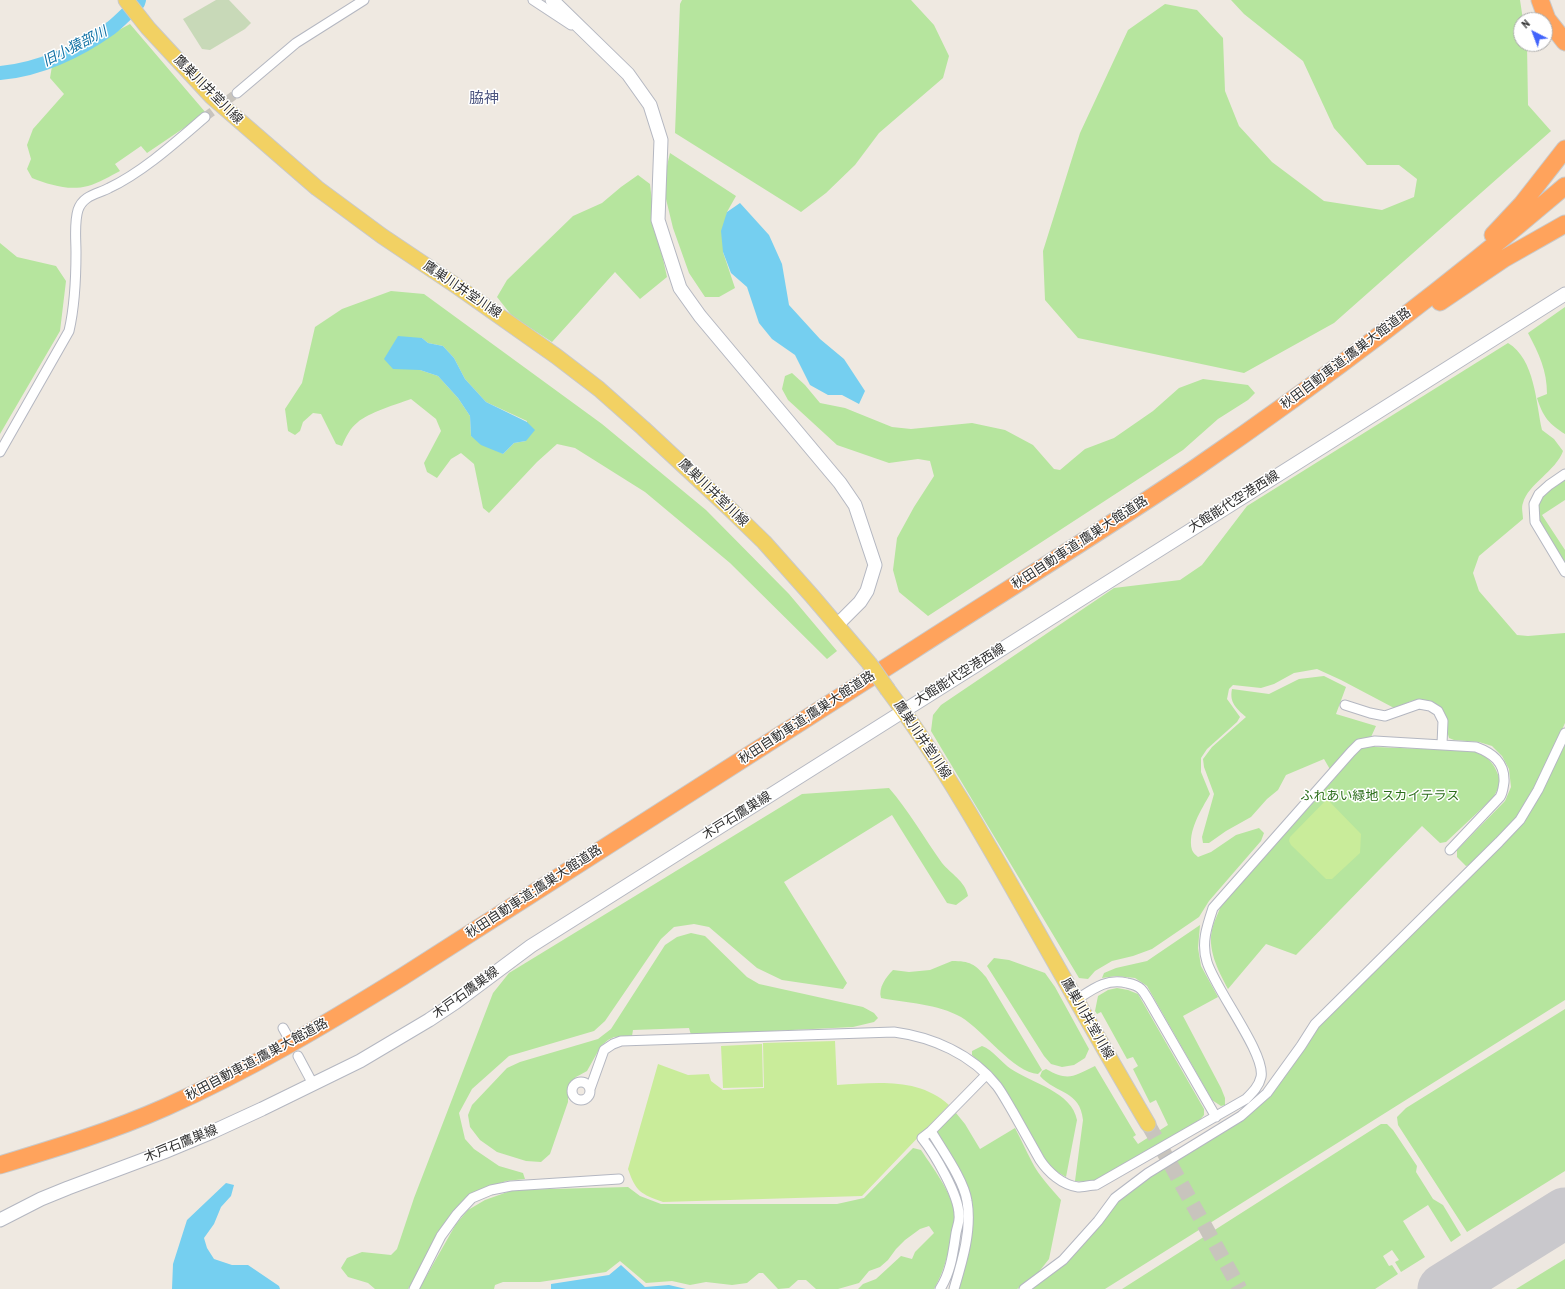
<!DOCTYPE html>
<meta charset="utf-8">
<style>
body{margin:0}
#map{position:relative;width:1565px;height:1289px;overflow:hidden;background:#efe9e1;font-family:"Archivo Narrow",sans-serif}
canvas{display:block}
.north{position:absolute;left:1513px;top:12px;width:40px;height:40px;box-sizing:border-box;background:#fff;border:1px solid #ababab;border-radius:50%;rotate:318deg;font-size:11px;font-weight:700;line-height:16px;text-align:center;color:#2e2e2e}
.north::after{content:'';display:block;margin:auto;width:14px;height:18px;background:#4264fb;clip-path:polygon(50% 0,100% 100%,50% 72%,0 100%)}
</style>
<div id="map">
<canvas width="1565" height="1289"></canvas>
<div class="north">N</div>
</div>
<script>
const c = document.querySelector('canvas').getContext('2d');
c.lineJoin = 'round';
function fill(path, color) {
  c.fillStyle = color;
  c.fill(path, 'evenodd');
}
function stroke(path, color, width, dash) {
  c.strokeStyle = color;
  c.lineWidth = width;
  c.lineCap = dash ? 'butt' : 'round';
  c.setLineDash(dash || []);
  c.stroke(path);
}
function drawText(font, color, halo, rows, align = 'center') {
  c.font = font + ' "Archivo Narrow","Noto Sans JP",sans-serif';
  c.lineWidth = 3;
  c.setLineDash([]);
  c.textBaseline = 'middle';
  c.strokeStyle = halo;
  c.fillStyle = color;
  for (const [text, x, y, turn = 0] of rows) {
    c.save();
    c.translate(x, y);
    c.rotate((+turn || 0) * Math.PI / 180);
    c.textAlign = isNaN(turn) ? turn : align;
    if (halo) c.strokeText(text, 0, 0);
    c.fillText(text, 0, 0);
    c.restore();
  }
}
const green = new Path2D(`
 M 682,0 L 911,0 L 934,25 L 949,56 L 943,78 L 879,133 L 855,165 L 826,193 L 801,212 L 675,133 L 680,4 Z
 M 1231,0 L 1520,0 L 1523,20 L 1521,20 L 1521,44 L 1527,44 L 1528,105 L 1551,131 L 1334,323 L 1244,373 L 1078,338 L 1045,300 L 1043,251 L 1080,133 L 1128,30 L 1165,4 L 1197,10 L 1223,38 L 1225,91 L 1239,126 L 1272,162 L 1324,201 L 1382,210 L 1414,197 L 1417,179 L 1399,165 L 1367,165 L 1334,128 L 1303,61 L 1244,14 Z
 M 130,24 L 206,113 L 147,153 L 141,146 L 115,164 L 120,171 C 110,176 99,183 88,186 C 69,191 50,185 32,178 L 27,169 L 31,159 L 27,145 L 33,129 L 64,94 L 50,78 L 52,66 Z
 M 670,153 L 736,196 L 727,212 L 723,252 L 735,288 L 719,297 L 705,297 L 689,273 L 673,228 L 666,199 L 666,170 Z
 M 638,175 L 650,184 L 654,219 L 667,277 L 640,299 L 615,272 L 552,342 L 512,316 L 497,297 L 507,280 L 573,216 L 602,203 L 621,187 Z
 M 0,243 L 17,257 L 56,266 L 66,281 L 60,331 L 0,434 Z
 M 391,291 L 424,294 L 602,424 L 706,510 L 789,594 L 837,651 L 827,659 L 730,563 L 645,492 L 575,448 L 557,444 L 537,462 L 489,513 L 483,508 L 474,464 L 461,453 L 451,459 L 437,478 L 427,472 L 424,463 L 441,431 L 436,419 L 411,399 C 397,404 368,413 358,422 C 350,428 346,437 342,446 L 336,444 L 321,414 L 313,413 L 303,422 L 300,431 L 295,435 L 288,431 L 285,409 L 302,383 L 315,327 L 342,309 ZM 422,338 L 428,343 L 443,346 L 454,358 L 465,379 L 486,402 L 527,421 L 526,441 L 514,443 L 503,454 L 471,436 L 470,416 L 458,398 L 438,376 L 420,370 Z
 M 1565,307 L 1565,434 C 1549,424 1543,417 1537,398 L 1547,394 C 1547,370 1539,354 1528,333 Z
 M 1508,343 C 1535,359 1536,403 1542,430 L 1554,439 L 1563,451 C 1556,471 1528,484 1523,503 C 1521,507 1523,514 1523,519 L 1479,556 L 1473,573 L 1479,591 L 1517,635 L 1528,636 L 1565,633 L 1565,723 L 1545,767 L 1518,819 L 1472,864 L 1466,866 L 1457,857 L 1457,850 L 1505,801 L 1511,787 L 1509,769 L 1502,756 L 1492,746 L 1479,742 L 1454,740 L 1449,738 L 1441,709 L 1432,701 L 1420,700 L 1411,701 L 1396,709 L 1341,680 L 1317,669 L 1294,673 L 1274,684 L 1261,688 L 1233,685 L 1229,689 L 1227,699 L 1240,717 L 1237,722 L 1207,749 L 1201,758 L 1201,772 L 1210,794 C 1202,809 1187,831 1192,850 C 1193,853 1196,855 1198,857 L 1211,852 L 1236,835 L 1259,828 L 1264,833 L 1261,841 L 1209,901 L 1199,917 L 1152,949 L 1133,956 L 1112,961 L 1095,971 L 1088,979 L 1079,978 L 931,731 L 933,715 L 941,705 L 1114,588 L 1180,580 L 1202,565 L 1247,506 Z
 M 792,373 L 805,385 L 820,403 L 845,408 L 892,427 L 911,429 L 972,423 L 1005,430 L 1033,445 L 1054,469 L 1060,470 L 1085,449 L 1114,438 L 1153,411 L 1179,388 L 1203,379 L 1248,385 L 1255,393 L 1248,400 L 1218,419 L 1183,450 L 928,616 L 899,592 L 893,570 L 897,538 L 914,507 L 934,476 L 930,461 L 918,459 L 889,463 L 837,445 L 788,400 L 782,389 L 785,376 Z
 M 1565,478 L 1565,500 L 1542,515 L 1565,550 L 1565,567 L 1539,522 L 1538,501 L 1542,496 Z
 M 1324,676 L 1346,687 L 1336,714 L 1376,726 L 1371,737 L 1375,747 L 1476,751 C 1492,760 1495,765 1501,783 L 1493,798 L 1446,842 L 1440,843 L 1422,826 L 1296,955 L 1266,944 L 1228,989 C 1218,970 1206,948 1213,926 C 1215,919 1219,912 1221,905 L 1335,778 L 1324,759 L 1286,775 L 1278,790 L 1267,799 L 1251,817 L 1226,831 L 1209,843 L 1203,843 L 1202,837 L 1214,794 L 1204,767 L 1203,759 L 1212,747 L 1246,717 C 1237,709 1229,703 1232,689 L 1269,694 L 1299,679 Z
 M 1565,742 L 1565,1000 L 1105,1289 L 1030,1289 L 1118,1200 L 1151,1175 L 1242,1119 L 1315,1028 L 1518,826 Z
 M 889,788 C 909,811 924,838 942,863 C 951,874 965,881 968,896 L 956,905 L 947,903 L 892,815 L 784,882 L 847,983 L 843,989 L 782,980 L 757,968 L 709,927 L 694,924 L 674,927 L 661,939 L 605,1021 L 594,1031 L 509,1056 L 472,1089 L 459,1113 L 465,1139 L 474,1149 L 499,1166 L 523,1173 L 525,1179 L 506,1181 L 467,1196 L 452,1213 L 408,1289 L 375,1289 L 368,1283 L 348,1277 L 341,1268 L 347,1258 L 362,1252 L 391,1255 L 397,1249 L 414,1198 L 493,993 L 509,973 L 802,794 Z
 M 1200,925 L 1198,948 L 1201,966 L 1218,997 L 1183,1016 L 1221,1088 L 1225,1098 L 1225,1105 L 1221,1106 L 1212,1100 L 1147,986 L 1135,978 L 1116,976 L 1102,978 L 1104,973 L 1116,968 L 1147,961 Z
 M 691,933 L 705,936 L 747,977 L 759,984 L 863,1007 L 874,1013 L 878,1018 L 874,1022 L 853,1027 L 691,1035 L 689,1028 L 633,1030 L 632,1036 L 614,1037 L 608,1040 L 601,1046 L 587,1071 L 576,1077 L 571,1082 L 568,1090 L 568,1102 L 550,1154 L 541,1162 L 526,1161 L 497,1152 L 480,1140 L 470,1127 L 468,1115 L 472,1105 L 507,1068 L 520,1062 L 598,1039 L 611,1029 L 665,945 L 677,937 Z
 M 994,958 L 1009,960 L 1045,973 L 1055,987 L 1089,1049 L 1085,1058 L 1074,1065 L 1062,1067 L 1051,1064 L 1044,1056 L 987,966 Z
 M 952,961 C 970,961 975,964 986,977 L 1042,1070 L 1038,1074 C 1014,1073 983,1030 961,1017 C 938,1004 907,1003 881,998 C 878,988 886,977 893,970 L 909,972 L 930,970 Z
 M 1117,988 L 1128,990 L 1138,994 L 1204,1109 L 1204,1115 L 1198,1122 L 1098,1180 L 1084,1182 L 1075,1181 L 1083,1120 C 1080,1090 1056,1094 1040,1076 L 1042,1071 L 1046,1069 C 1069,1082 1073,1076 1095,1066 L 1136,1135 L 1133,1137 L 1138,1144 L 1168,1125 L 1156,1100 L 1150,1103 L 1133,1069 L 1138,1066 L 1133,1057 L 1127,1059 L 1101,1012 L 1097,1014 L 1095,1011 L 1098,996 L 1108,990 Z
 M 1565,1009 L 1565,1171 L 1467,1232 L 1398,1125 L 1397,1117 L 1406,1108 Z
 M 982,1046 C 993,1050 1001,1062 1011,1069 C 1032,1083 1072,1092 1077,1120 L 1066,1177 L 1054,1170 L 1047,1162 L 1006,1091 L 990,1071 L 972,1055 L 972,1051 Z
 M 956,1113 L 965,1124 L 980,1149 L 1015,1128 C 1021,1139 1026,1151 1032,1162 C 1039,1176 1051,1188 1061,1200 L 1049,1259 L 1034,1278 L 1017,1289 L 958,1289 C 963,1268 977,1221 972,1202 C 966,1176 949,1154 934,1132 Z
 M 1381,1124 L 1387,1124 L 1393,1130 L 1417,1166 L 1416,1172 L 1433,1199 L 1443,1205 L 1461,1235 L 1451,1242 L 1428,1205 L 1403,1221 L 1425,1257 L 1401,1272 L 1395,1262 L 1399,1260 L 1392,1250 L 1383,1256 L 1389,1266 L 1392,1265 L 1398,1274 L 1375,1289 L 1122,1289 Z
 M 913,1148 L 921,1150 C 934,1170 958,1199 955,1225 C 954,1232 952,1239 950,1246 C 946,1261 942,1275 934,1289 L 858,1289 L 863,1284 L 876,1279 L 901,1256 L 912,1259 L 915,1252 L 934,1233 L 929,1226 L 920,1229 L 905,1240 L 896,1249 L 888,1260 L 880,1267 L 869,1271 L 859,1283 L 838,1289 L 816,1289 L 806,1280 L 798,1280 L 789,1288 L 778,1289 L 763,1273 L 759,1273 L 747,1283 L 732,1285 L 706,1282 L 690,1285 L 672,1281 L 646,1283 L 620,1261 L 606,1272 L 540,1282 L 503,1282 L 495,1285 L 494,1289 L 419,1289 L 456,1224 L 468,1210 L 485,1200 L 513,1190 L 628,1187 L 640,1196 L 661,1204 L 837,1204 L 864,1198 Z
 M 1565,1259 L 1565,1289 L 1516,1289 Z`);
const cemetery = new Path2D(`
 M 216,0 L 229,0 L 251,23 L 245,29 L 210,50 L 202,49 L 183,19 Z`);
const pitch = new Path2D(`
 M 1327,799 L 1361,834 L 1360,853 L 1332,879 L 1326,879 L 1291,845 L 1289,841 L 1290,837 Z
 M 835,1041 L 837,1085 C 876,1083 918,1077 949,1105 L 862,1196 L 663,1202 C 641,1194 636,1192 628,1169 L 658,1064 L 688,1075 L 709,1074 L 711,1081 L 723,1090 L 764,1088 L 763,1043 Z
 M 762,1044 L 763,1087 L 723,1088 L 721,1046 Z`);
const water = new Path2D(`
 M 740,203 L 769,235 L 782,264 L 789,305 L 820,339 L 844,359 L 865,391 L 859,404 L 842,395 L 828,395 L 810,385 L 795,355 L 772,339 L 759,323 L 747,287 L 731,273 L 723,252 L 721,231 L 727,212 Z
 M 398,336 L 422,338 L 428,343 L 443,346 L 454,358 L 465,379 L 486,402 L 527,422 L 535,430 L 526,441 L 514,443 L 503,454 L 481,445 L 471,436 L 470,416 L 458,398 L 438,376 L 420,370 L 393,369 L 384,359 Z
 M 226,1183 L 234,1185 L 231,1196 L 221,1207 L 214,1224 L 204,1238 L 207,1248 L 214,1259 L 232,1265 L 248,1265 L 279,1286 L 280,1289 L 172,1289 L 173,1264 L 187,1220 Z
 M 621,1265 L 645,1287 L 669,1285 L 686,1289 L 551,1289 L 551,1284 L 609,1275 Z`);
const river = new Path2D(`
 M 0,73 C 39,70 79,51 111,28 C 120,21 129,11 138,3 L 139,0`);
const runway = new Path2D(`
 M 1443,1289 L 1565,1213`);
const streetTunnel = new Path2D(`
 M 205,117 L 237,93`);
const primaryTunnel = new Path2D(`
 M 1148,1124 L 1240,1289`);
const street = new Path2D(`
 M 533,0 L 571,25
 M 237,93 L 296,43 L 364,0
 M 0,452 L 69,331 C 75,305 76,278 76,252 C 76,239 74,223 78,210 C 83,195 98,194 109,188 C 143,172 177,141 205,117
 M 1565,474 L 1549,485 L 1539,494 L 1534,504 L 1535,522 L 1565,572
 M 1345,705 L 1370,713 L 1385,716 L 1419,704 L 1430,706 L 1438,711 L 1443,721 L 1442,744
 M 1076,1000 C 1093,989 1106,978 1127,983 C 1132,984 1138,986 1141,989 C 1144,992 1146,996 1148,999 L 1216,1117
 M 283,1028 L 288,1037
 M 298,1056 L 313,1084
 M572 1091a9 9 0 1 1 18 0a9 9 0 1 1-18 0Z
 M 590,1089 L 604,1050 L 613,1044 L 621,1041 L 894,1032 C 932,1037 972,1054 997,1086 C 1003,1094 1008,1104 1013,1112 C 1022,1128 1031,1144 1040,1160 C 1048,1172 1062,1185 1078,1187 C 1083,1187 1091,1185 1096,1185 L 1246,1099 C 1253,1092 1259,1086 1261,1077 C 1266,1054 1215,989 1207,962 C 1201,943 1207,926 1213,908 L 1351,752 L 1359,744 L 1375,741 L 1476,747 C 1492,753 1505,762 1504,782 C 1503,788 1503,792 1500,797 L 1450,850
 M 931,1131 L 922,1138 C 934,1153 959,1195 959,1215 C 960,1221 957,1227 956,1233 C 953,1253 951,1272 940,1289
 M 414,1289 L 441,1236 L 457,1214 L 472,1198 L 491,1190 L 511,1186 L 619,1179
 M 954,1289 C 962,1262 972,1230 967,1201 C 964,1180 942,1150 931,1131 L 986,1075
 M 1024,1289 L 1063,1260 L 1098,1221 L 1115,1198 L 1148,1173 L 1241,1116 L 1267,1093 L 1301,1046 L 1315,1024 L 1499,842 L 1520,820 L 1538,790 L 1565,733`);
const secondary = new Path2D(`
 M 552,0 L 628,74 L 650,105 L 661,140 L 658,220 L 680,288 L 700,316 L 840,483 L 855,505 L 875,565 L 867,591 L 860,602 L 837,625
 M 0,1220 L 41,1199 L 68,1188 L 164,1152 L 212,1132 L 262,1109 L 360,1061 L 429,1020 L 456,1002 L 531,946 L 1565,294`);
const primary = new Path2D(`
 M 126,0 L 148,28 L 211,96 L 317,188 L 382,236 L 455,285 L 556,356 L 599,389 L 643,428 L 730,509 L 764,542 L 812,596 L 869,663
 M 888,690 C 943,764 988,844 1033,924 C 1071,991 1109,1058 1148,1124`);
const highway = new Path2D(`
 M 1540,0 L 1547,19 L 1565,42
 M 1493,235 L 1522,204 L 1565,149
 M 1440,302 L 1505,258 L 1565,224
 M 0,1165 C 56,1148 112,1131 166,1107 C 249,1070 326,1024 402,977 C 573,867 744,758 915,649 C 1008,589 1102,531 1194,469 C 1322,381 1447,287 1565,186`);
const primaryBridge = new Path2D(`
 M 869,663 L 888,690`);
const streetNames = [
 ["鷹巣川井堂川線",208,90,45],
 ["鷹巣川井堂川線",462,290,34],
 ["秋田自動車道;鷹巣大館道路",1346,359,-37],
 ["鷹巣川井堂川線",713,493,44],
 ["大館能代空港西線",1234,502,-32],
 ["秋田自動車道;鷹巣大館道路",1080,543,-33],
 ["大館能代空港西線",960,675,-32],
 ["秋田自動車道;鷹巣大館道路",807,718,-33],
 ["鷹巣川井堂川線",922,740,56],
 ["木戸石鷹巣線",737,816,-32],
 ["秋田自動車道;鷹巣大館道路",534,892,-33],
 ["木戸石鷹巣線",466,993,-36],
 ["鷹巣川井堂川線",1087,1019,60],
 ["秋田自動車道;鷹巣大館道路",257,1060,-28],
 ["木戸石鷹巣線",181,1144,-22]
];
const parkNames = [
 ["ふれあい緑地 スカイテラス",1380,797]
];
const waterNames = [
 ["旧小猿部川",75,47,-27]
];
const quarterNames = [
 ["脇神",484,99]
];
fill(green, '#b6e59e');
fill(cemetery, '#c8d9b8');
fill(pitch, '#c9ec9a');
fill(water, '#75cff0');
stroke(river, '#75cff0', 14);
stroke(runway, '#c9c8cc', 51);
stroke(streetTunnel, '#c8c4bd', 9, [9, 4.5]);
stroke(primaryTunnel, '#c8c4bd', 15, [15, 8]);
stroke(street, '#b4b7c1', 11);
stroke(secondary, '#b4b7c1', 15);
stroke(primary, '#c9c9c9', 17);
stroke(highway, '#c9c9c9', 19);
stroke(street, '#fff', 9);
stroke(secondary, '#fff', 13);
stroke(primary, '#f2d163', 15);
stroke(highway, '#ffa35c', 17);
stroke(primaryBridge, '#c9c9c9', 17, []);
stroke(primaryBridge, '#f2d163', 15);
drawText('13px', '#2e2e2e', '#fff', streetNames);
drawText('13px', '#2c6e1b', '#fff', parkNames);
drawText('italic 14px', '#0d6fa3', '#fff', waterNames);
drawText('15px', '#4d5680', '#fff', quarterNames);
</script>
